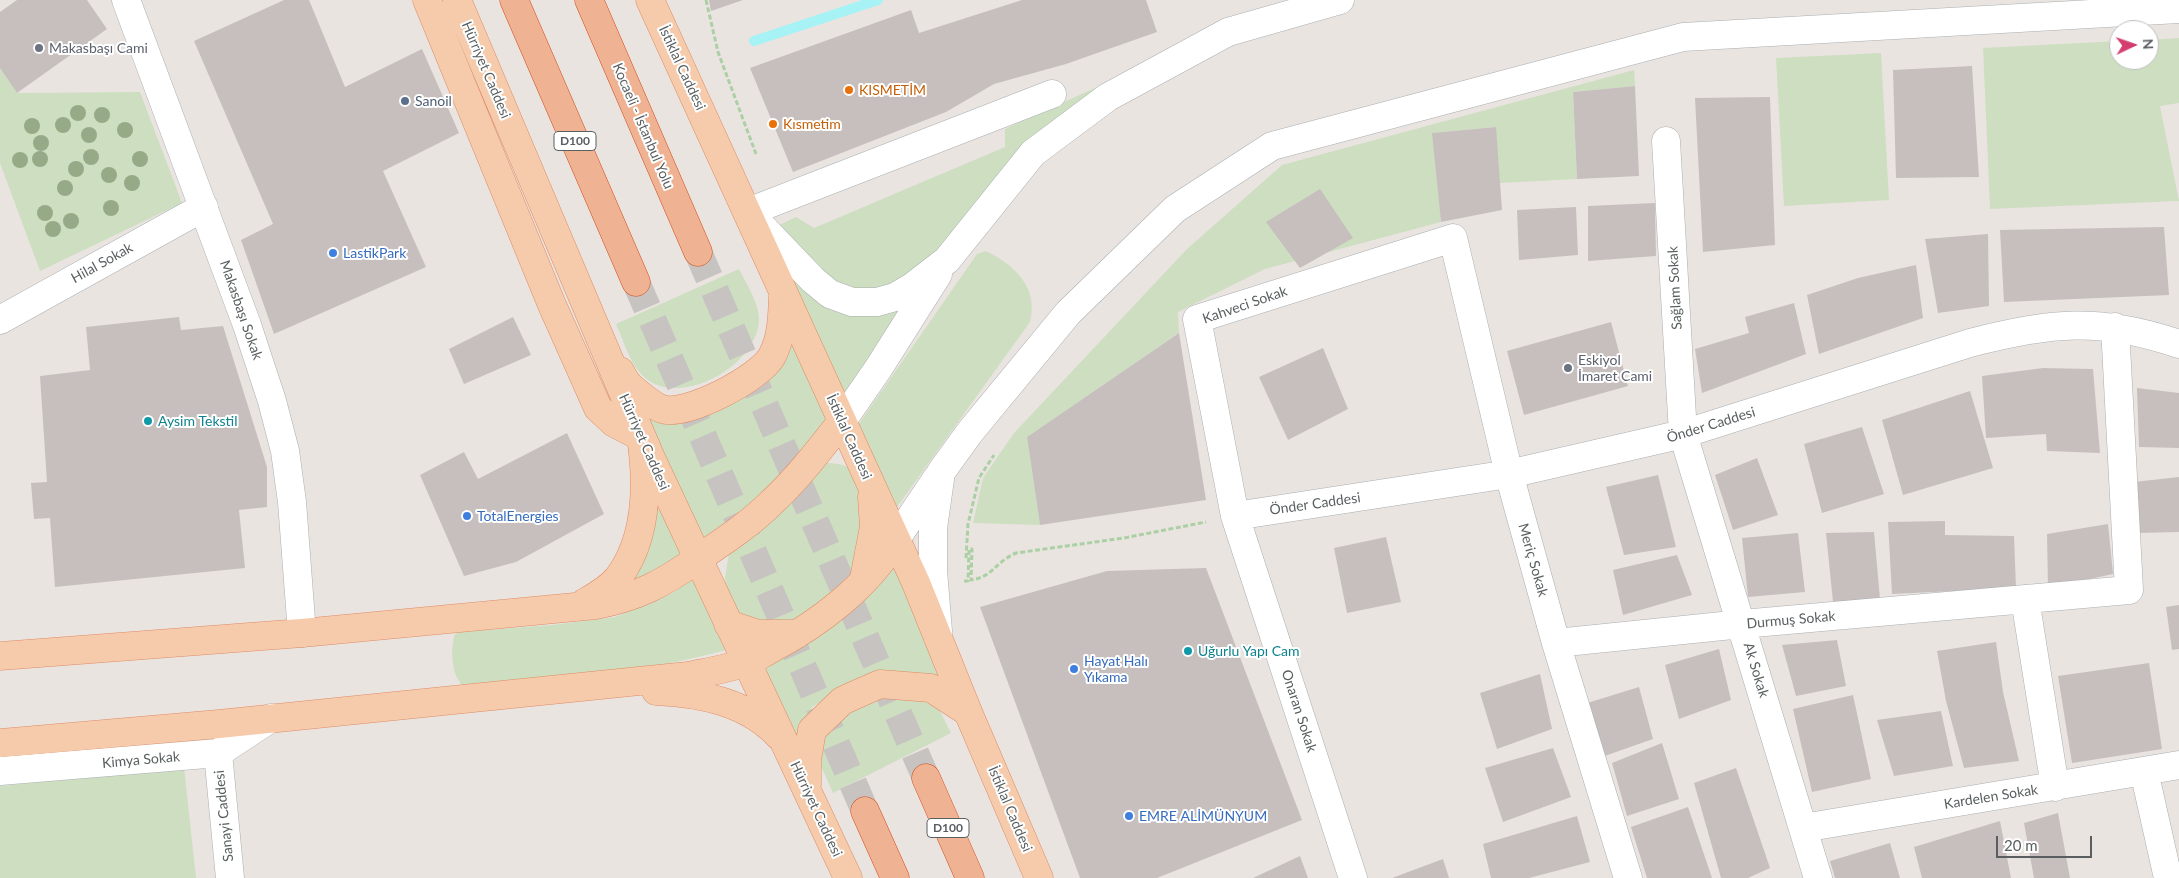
<!DOCTYPE html>
<meta charset="utf-8">
<style>
body{margin:0}
#map{position:relative;width:2179px;height:878px;overflow:hidden;background:#eae4e1;font-family:Lato,sans-serif}
canvas{display:block}
.north{position:absolute;left:2109px;top:20px;width:50px;height:50px;box-sizing:border-box;background:#fff;border:1px solid #bdbfbf;border-radius:50%;rotate:87deg;font-size:14px;font-weight:700;line-height:20px;text-align:center;color:#595f60}
.north::after{content:'';display:block;margin:auto;width:18px;height:22px;background:#d33e6f;clip-path:polygon(50% 0,100% 100%,50% 72%,0 100%)}
.scale{position:absolute;left:1996px;top:836px;width:96px;height:22px;box-sizing:border-box;border:2px solid #595f60;border-top:0;padding-left:6px;font-size:15px;line-height:18px;white-space:nowrap;color:#595f60;-webkit-text-stroke:4px #fff;paint-order:stroke}
</style>
<div id="map">
<canvas width="2179" height="878"></canvas>
<div class="north">N</div>
<div class="scale">20 m</div>
</div>
<script>
const c = document.querySelector('canvas').getContext('2d');
c.lineJoin = 'round';
function fill(path, color) {
  c.fillStyle = color;
  c.fill(path, 'evenodd');
}
function stroke(path, color, width, dash) {
  c.strokeStyle = color;
  c.lineWidth = width;
  c.lineCap = dash ? 'butt' : 'round';
  c.setLineDash(dash || []);
  c.stroke(path);
}
function drawText(font, color, halo, rows, align = 'center') {
  c.font = font + ' Lato,sans-serif';
  c.lineWidth = 4;
  c.setLineDash([]);
  c.textBaseline = 'middle';
  c.strokeStyle = halo;
  c.fillStyle = color;
  for (const [text, x, y, turn = 0] of rows) {
    c.save();
    c.translate(x, y);
    c.rotate((+turn || 0) * Math.PI / 180);
    c.textAlign = isNaN(turn) ? turn : align;
    if (halo) c.strokeText(text, 0, 0);
    c.fillText(text, 0, 0);
    c.restore();
  }
}
const green = new Path2D(`
 M 2179,38 L 2179,103 L 2160,106 L 2179,201 L 1990,209 L 1983,48 L 2119,41 L 2119,60 L 2149,60 L 2149,40 Z
 M 1881,53 L 1889,200 L 1784,206 L 1776,58 Z
 M 0,68 L 17,93 L 140,92 L 182,203 L 40,271 L 0,163 Z
 M 1634,70 L 1635,86 L 1573,92 L 1577,179 L 1500,183 L 1495,127 L 1433,133 L 1441,222 L 1265,269 L 1178,312 L 1179,333 L 1027,437 L 1040,525 L 973,523 L 983,478 L 1014,433 L 1187,249 L 1282,165 Z
 M 1108,82 L 943,252 L 884,289 L 863,291 L 828,282 L 777,226 L 796,217 L 814,228 L 1005,147 L 1005,129 Z
 M 986,251 C 1015,265 1039,288 1030,322 L 897,507 L 858,425 L 977,254 Z
 M 784,263 L 804,287 L 910,299 L 845,404 Z
 M 739,269 C 746,283 759,303 759,319 C 758,363 689,404 651,382 C 631,370 625,344 616,324 Z
 M 790,334 L 831,423 C 793,470 752,505 701,539 L 642,413 L 686,421 L 715,413 L 727,407 L 762,383 Z
 M 828,463 C 853,464 853,472 867,491 L 857,574 L 802,624 L 742,621 L 727,594 L 725,578 L 729,553 L 818,466 Z
 M 649,464 L 689,549 L 661,572 L 611,591 Z
 M 893,562 L 941,678 L 847,686 L 812,707 L 799,746 L 759,666 Z
 M 700,574 L 733,648 C 646,673 554,681 465,687 C 451,679 450,648 455,634 L 460,632 L 552,625 L 615,617 L 673,593 Z
 M 886,695 L 914,697 L 939,709 L 951,733 L 833,793 L 820,764 L 826,734 L 856,708 Z
 M 184,767 L 196,878 L 0,878 L 0,786 Z`);
const stream = new Path2D(`
 M 754,41 L 878,0`);
const building = new Path2D(`
 M 17,0 L 87,0 L 107,29 L 17,93 L 0,68 L 0,12 Z
 M 284,0 L 309,0 L 345,87 L 422,49 L 459,133 L 383,171 L 426,267 L 274,334 L 241,240 L 273,224 L 194,41 Z
 M 709,0 L 743,0 L 711,11 Z
 M 1022,0 L 1146,0 L 1157,32 L 1066,64 L 994,84 L 946,112 L 793,172 L 750,68 L 911,10 L 919,33 Z
 M 1972,66 L 1979,177 L 1896,178 L 1893,70 Z
 M 1635,86 L 1639,176 L 1577,179 L 1573,92 Z
 M 1770,97 L 1775,245 L 1703,252 L 1695,98 Z
 M 1496,127 L 1502,210 L 1441,222 L 1432,133 Z
 M 1320,189 L 1353,238 L 1300,268 L 1266,222 Z
 M 1655,203 L 1656,256 L 1588,261 L 1588,206 Z
 M 1576,207 L 1578,255 L 1519,260 L 1517,210 Z
 M 2164,227 L 2169,295 L 2004,302 L 2000,230 Z
 M 1988,234 L 1989,306 L 1938,313 L 1925,239 Z
 M 1916,265 L 1923,318 L 1819,354 L 1807,295 L 1858,278 Z
 M 1794,303 L 1806,354 L 1702,393 L 1695,349 L 1749,333 L 1745,317 Z
 M 179,317 L 181,330 L 223,326 L 267,467 L 267,507 L 239,510 L 245,568 L 55,587 L 50,518 L 34,519 L 31,483 L 47,482 L 40,376 L 90,370 L 86,327 Z
 M 513,317 L 531,355 L 464,384 L 449,349 Z
 M 1611,322 L 1628,386 L 1524,415 L 1507,351 Z
 M 1179,333 L 1206,500 L 1040,525 L 1027,437 Z
 M 1323,348 L 1348,409 L 1288,440 L 1259,377 Z
 M 2043,368 L 2093,369 L 2100,453 L 2047,451 L 2046,434 L 1986,438 L 1982,376 Z
 M 2137,388 L 2179,393 L 2179,448 L 2139,447 Z
 M 1970,391 L 1993,468 L 1903,495 L 1882,420 Z
 M 1862,427 L 1884,494 L 1822,513 L 1804,444 Z
 M 567,433 L 604,514 L 516,562 L 464,576 L 420,475 L 464,452 L 478,479 Z
 M 1757,458 L 1778,515 L 1733,530 L 1715,475 Z
 M 1658,475 L 1676,547 L 1624,555 L 1606,487 Z
 M 2179,477 L 2179,532 L 2138,533 L 2134,482 Z
 M 1945,521 L 1945,535 L 2014,536 L 2016,588 L 1892,594 L 1888,522 Z
 M 2108,524 L 2113,574 L 2048,588 L 2047,534 Z
 M 1874,532 L 1880,599 L 1833,602 L 1826,533 Z
 M 1798,533 L 1805,592 L 1748,597 L 1742,538 Z
 M 1386,537 L 1401,602 L 1347,613 L 1334,548 Z
 M 1677,555 L 1692,595 L 1623,615 L 1613,570 Z
 M 1206,568 L 1302,820 L 1157,878 L 1080,878 L 980,607 L 1107,571 Z
 M 2179,605 L 2179,649 L 2172,650 L 2166,607 Z
 M 1837,640 L 1846,686 L 1796,696 L 1782,645 Z
 M 1996,642 L 2003,692 L 2019,761 L 1964,768 L 1946,701 L 1937,651 Z
 M 1719,649 L 1731,700 L 1679,719 L 1665,665 Z
 M 2149,663 L 2162,749 L 2072,763 L 2058,676 Z
 M 1540,674 L 1552,729 L 1497,749 L 1480,693 Z
 M 1639,687 L 1653,739 L 1599,758 L 1584,704 Z
 M 1853,695 L 1871,779 L 1812,792 L 1793,709 Z
 M 1941,711 L 1953,766 L 1894,776 L 1877,720 Z
 M 1662,743 L 1679,799 L 1627,816 L 1612,763 Z
 M 1553,748 L 1571,797 L 1503,822 L 1485,768 Z
 M 1736,768 L 1770,868 L 1748,878 L 1721,878 L 1694,783 Z
 M 1688,807 L 1712,878 L 1647,878 L 1631,827 Z
 M 2058,813 L 2070,878 L 2034,878 L 2024,823 Z
 M 1577,816 L 1590,862 L 1529,878 L 1491,878 L 1483,844 Z
 M 2000,821 L 2011,878 L 1922,878 L 1914,847 Z
 M 1890,843 L 1900,878 L 1835,878 L 1830,861 Z
 M 1300,856 L 1308,878 L 1253,878 Z
 M 1443,859 L 1449,878 L 1392,878 Z`);
const highwayTunnel = new Path2D(`
 M 698,252 L 926,778
 M 636,282 L 865,811`);
const path = new Path2D(`
 M 706,0 L 718,52 L 756,154
 M 966,558 L 968,524 L 979,478 L 994,455
 M 964,581 L 968,581 L 969,549 L 972,549 L 971,580 C 993,577 995,562 1016,553 L 1124,538 L 1206,522`);
const minor = new Path2D(`
 M 126,0 L 247,325 L 272,401 L 285,451 L 292,502 L 302,633
 M 1052,94 L 748,212 L 813,280 L 830,294 L 852,302 L 877,302 L 895,297 L 912,287 L 947,260 L 1033,153 L 1108,97 L 1228,32 L 1340,0
 M 1666,141 L 1683,434 L 1818,878
 M 0,320 L 204,207
 M 842,421 L 878,369 L 938,274
 M 1235,516 L 1509,474 L 1683,434 L 1970,343 C 2050,322 2100,317 2179,344
 M 896,539 L 937,478
 M 2025,599 L 2055,787
 M 938,631 L 933,571 L 933,528 L 941,472 L 970,432 L 1068,313 L 1175,209 L 1272,146 L 1683,37 L 2179,9
 M 1556,643 L 1742,624 L 2129,590 L 2115,327
 M 218,753 L 230,878
 M 0,771 L 218,753 L 271,718
 M 2144,771 L 2168,878
 M 1803,828 L 2179,765
 M 1353,878 L 1235,516 L 1197,319 L 1453,238 L 1509,474 L 1556,643 L 1628,878`);
const major = new Path2D(`
 M 427,0 L 552,305 L 598,408 L 614,423 L 641,437 C 648,484 648,538 618,578 C 609,589 596,596 584,603
 M 457,0 L 650,456 L 848,878
 M 650,0 L 916,583 L 968,712 L 1039,878
 M 620,371 C 623,376 625,381 628,384 C 633,390 655,407 662,409 C 686,417 760,378 772,356 C 782,337 782,318 783,297
 M 864,579 L 874,527 L 872,497
 M 728,624 L 758,634 L 797,634
 M 0,656 L 302,633 L 596,605 C 638,597 664,583 699,558 C 724,541 750,524 772,502 C 798,478 820,449 842,421
 M 656,691 C 701,693 747,702 779,736
 M 0,743 L 219,724 L 688,676 C 707,672 728,669 747,662 C 755,659 763,653 771,649 C 818,624 868,587 896,539
 M 807,784 L 807,760 L 812,730 L 842,701 L 855,695 L 880,684 L 931,688 L 968,712`);
const highway = new Path2D(`
 M 514,0 L 636,282
 M 589,0 L 698,252
 M 926,778 L 970,878
 M 865,811 L 895,878`);
const trees = [
 [78,113],
 [102,115],
 [63,125],
 [32,126],
 [125,130],
 [89,135],
 [41,143],
 [91,157],
 [40,159],
 [140,159],
 [20,160],
 [76,169],
 [109,175],
 [132,183],
 [65,188],
 [111,208],
 [45,213],
 [71,221],
 [53,229]
];
const markers = [
 [39,48,5,"#6b7280"],
 [849,90,5,"#e8710a"],
 [405,101,5,"#5c6f8a"],
 [773,124,5,"#e8710a"],
 [333,253,5,"#3f7fe0"],
 [1568,368,5,"#6b7280"],
 [148,421,5,"#0f9aa8"],
 [467,516,5,"#3f7fe0"],
 [1188,651,5,"#0f9aa8"],
 [1074,669,5,"#3f7fe0"],
 [1129,816,5,"#3f7fe0"]
];
const shields = [
 [575,141,42],
 [948,828,42]
];
const shieldNames = [
 ["D100",575,141],
 ["D100",948,828]
];
const worshipNames = [
 ["Makasbaşı Cami",49,48],
 ["Eskiyol",1578,360],
 ["İmaret Cami",1578,376]
];
const streetNames = [
 ["İstiklal Caddesi",682,68,65],
 ["Hürriyet Caddesi",486,70,67],
 ["Kocaeli - İstanbul Yolu",643,126,67],
 ["Hilal Sokak",102,263,-29],
 ["Sağlam Sokak",1675,288,-93],
 ["Kahveci Sokak",1245,305,-19],
 ["Makasbaşı Sokak",241,310,71],
 ["Önder Caddesi",1711,425,-17],
 ["İstiklal Caddesi",849,437,66],
 ["Hürriyet Caddesi",644,442,66],
 ["Önder Caddesi",1315,504,-8],
 ["Meriç Sokak",1533,560,74],
 ["Durmuş Sokak",1791,620,-5],
 ["Ak Sokak",1756,670,73],
 ["Onaran Sokak",1299,711,72],
 ["Kimya Sokak",141,760,-5],
 ["Kardelen Sokak",1991,797,-9],
 ["Hürriyet Caddesi",816,809,65],
 ["İstiklal Caddesi",1010,809,67],
 ["Sanayi Caddesi",224,816,-96]
];
const foodNames = [
 ["KISMETİM",859,90],
 ["Kısmetim",783,124]
];
const serviceNames = [
 ["Sanoil",415,101]
];
const shopNames = [
 ["LastikPark",343,253],
 ["TotalEnergies",477,516],
 ["Hayat Halı",1084,661],
 ["Yıkama",1084,677],
 ["EMRE ALİMÜNYUM",1139,816]
];
const cultureNames = [
 ["Aysim Tekstil",158,421],
 ["Uğurlu Yapı Cam",1198,651]
];
fill(green, '#cddfc0');
stroke(stream, '#a7f2f4', 10);
fill(building, '#c6bfbe');
stroke(highwayTunnel, '#c6c3c1', 28, [28, 14]);
stroke(minor, '#aaaeb0', 29);
stroke(major, '#df8b65', 29);
stroke(highway, '#d14d1a', 29);
stroke(path, '#abd0a4', 3, [5, 2.5]);
stroke(minor, '#fff', 28);
stroke(major, '#f5cbab', 28);
stroke(highway, '#efb293', 28);
c.fillStyle = '#97aa87';
for (const [x, y] of trees) {
  c.beginPath();
  c.arc(x, y, 8, 0, 2 * Math.PI);
  c.fill();
}
for (const [x, y, r, color] of markers) {
  const dot = new Path2D();
  dot.arc(x, y, r, 0, 2 * Math.PI);
  c.fillStyle = color;
  c.fill(dot);
  stroke(dot, '#fff', 2);
}
for (const [x, y, w] of shields) {
  const box = new Path2D();
  box.roundRect(x - w / 2, y - 9.5, w, 19, 4);
  c.fillStyle = '#fff';
  c.fill(box);
  stroke(box, '#595f60', 1);
}
drawText('bold 12px', '#595f60', null, shieldNames);
drawText('14px', '#5b616d', '#fff', worshipNames, 'left');
drawText('14px', '#595f60', '#fff', streetNames);
drawText('14px', '#c56008', '#fff', foodNames, 'left');
drawText('14px', '#4e5e75', '#fff', serviceNames, 'left');
drawText('14px', '#366cbe', '#fff', shopNames, 'left');
drawText('14px', '#0d838f', '#fff', cultureNames, 'left');
</script>
